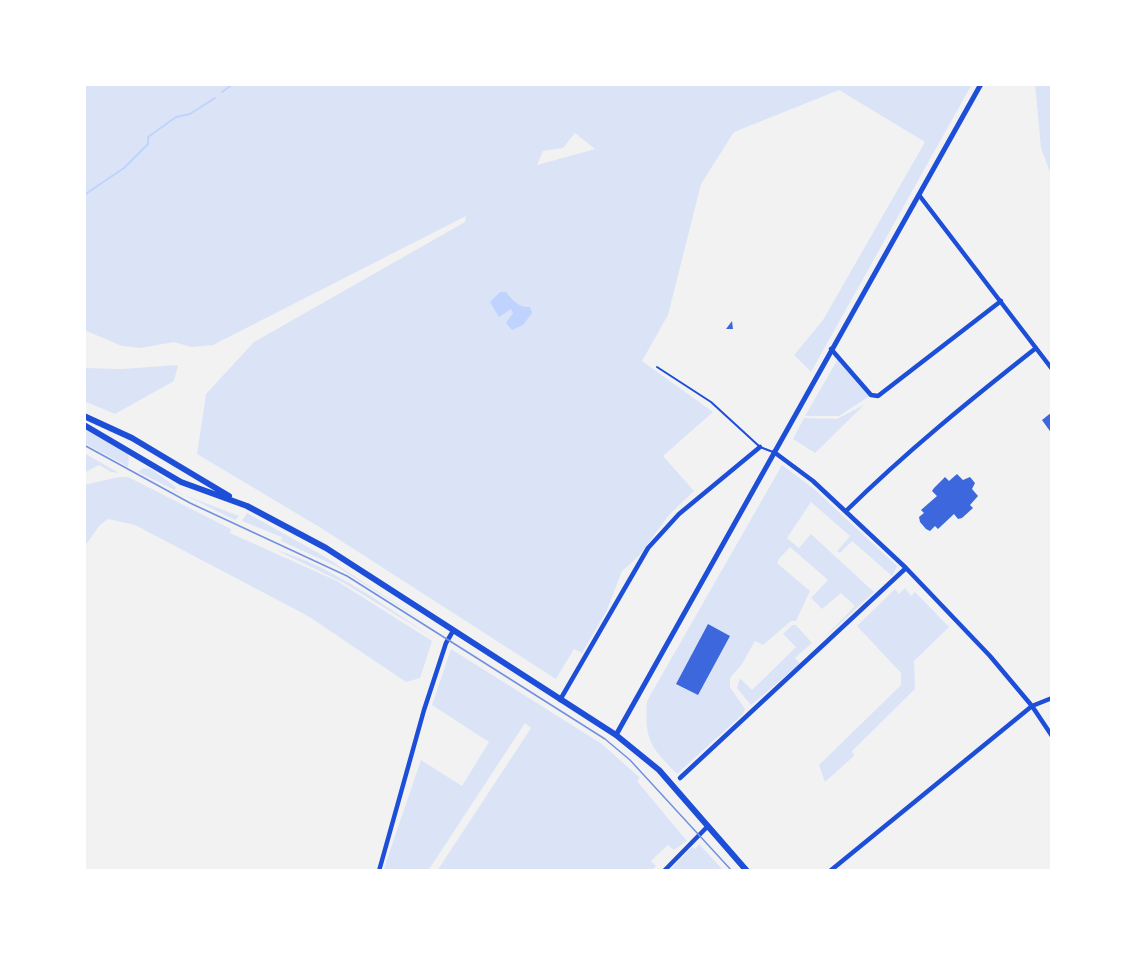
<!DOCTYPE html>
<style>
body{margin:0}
#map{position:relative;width:1136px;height:955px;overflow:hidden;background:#f2f2f2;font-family:Figtree,sans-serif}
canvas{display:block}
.frame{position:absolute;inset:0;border:86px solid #fff;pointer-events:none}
</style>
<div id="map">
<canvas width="1136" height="955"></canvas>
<div class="frame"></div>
</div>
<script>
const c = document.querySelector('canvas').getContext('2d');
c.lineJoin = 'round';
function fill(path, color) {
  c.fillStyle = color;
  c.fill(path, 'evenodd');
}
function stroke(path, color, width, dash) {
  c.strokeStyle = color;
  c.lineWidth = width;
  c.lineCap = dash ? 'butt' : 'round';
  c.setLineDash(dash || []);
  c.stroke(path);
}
const green = new Path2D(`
 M 84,84 L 972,84 L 811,372 L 794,355 L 823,320 L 925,142 L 839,90 L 734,132 L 701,184 L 668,315 L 642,361 L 713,412 L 663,456 L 694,491 L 668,516 L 639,556 L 622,571 L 607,610 L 582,653 L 574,649 L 556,679 L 321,528 L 197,454 L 206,394 L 254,342 L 465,222 L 466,216 L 213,345 L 191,347 L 174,342 L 141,348 L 122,346 L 84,330 ZM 575,133 L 595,149 L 537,165 L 543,151 L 563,148 Z
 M 1035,84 L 1052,84 L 1052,178 L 1041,148 Z
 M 839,357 L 871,395 L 839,416 L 805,416 Z
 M 178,365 L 174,381 L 115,414 L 84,401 L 84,368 L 121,369 Z
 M 864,405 L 815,453 L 793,439 L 804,418 L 837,419 Z
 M 84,427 L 127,453 L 129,458 L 128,467 L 84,443 Z
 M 84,453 L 119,473 L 111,472 L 99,465 L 84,473 Z
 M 782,465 L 814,489 L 897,566 L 892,576 L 852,541 L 840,553 L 837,551 L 850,536 L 811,502 L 787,538 L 799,548 L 811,534 L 874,592 L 821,641 L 855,606 L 841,593 L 822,609 L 811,598 L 828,580 L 790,547 L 778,560 L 778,564 L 810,591 L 796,621 L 791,621 L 763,645 L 755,641 L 742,664 L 730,678 L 730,687 L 745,709 L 743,714 L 677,774 C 651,747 644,741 647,701 Z
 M 143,468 L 151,469 L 176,487 L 174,491 L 239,516 L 235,520 L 138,472 Z
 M 119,477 L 128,477 L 231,529 L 230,533 L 337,581 L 432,641 L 420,678 L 406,682 L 308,616 L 135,525 L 108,519 L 100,525 L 84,547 L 84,485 Z
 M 247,513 L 322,555 L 437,630 L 336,566 L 281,541 L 282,537 L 242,521 Z
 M 276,550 C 331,565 389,609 437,640 L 344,583 Z
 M 905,588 L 911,596 L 915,592 L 949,627 L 914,661 L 915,689 L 852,751 L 854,756 L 825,782 L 819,765 L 901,685 L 901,673 L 857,626 L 895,589 L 899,594 Z
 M 792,625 L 796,625 L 812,643 L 795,658 L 800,664 L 751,705 L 737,688 L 740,678 L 752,690 L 796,647 L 783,634 Z
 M 451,649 L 602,744 L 640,778 L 637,781 L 687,841 L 674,850 L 668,845 L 651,861 L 656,866 L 651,871 L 437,871 L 531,728 L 525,723 L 428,871 L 383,871 L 421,760 L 462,786 L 489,742 L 432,705 Z
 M 699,844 L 724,871 L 669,871 L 692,847 L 695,849 Z`);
const water = new Path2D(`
 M 500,292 L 506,292 C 512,300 519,308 530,307 L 532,313 L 523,325 L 512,330 L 506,323 L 513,313 L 511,309 L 499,317 L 490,302 Z`);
const stream = new Path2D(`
 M 222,92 L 233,84
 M 84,195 L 124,168 L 148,144 L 148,137 L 176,117 L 190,114 L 215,98`);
const building = new Path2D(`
 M 732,321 L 733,329 L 726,329 Z
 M 1052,412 L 1052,434 L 1042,420 Z
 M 957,474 L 963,480 L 970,477 L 975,483 L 972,489 L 978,496 L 970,505 L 973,508 L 962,518 L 958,519 L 954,514 L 938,529 L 935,526 L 930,531 L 926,529 L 920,522 L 919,517 L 924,513 L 921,510 L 937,496 L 932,491 L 934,488 L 945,477 L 949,481 Z
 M 708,624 L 730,636 L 698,695 L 676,684 Z`);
const service = new Path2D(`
 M 657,367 L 711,402 L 760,447 L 773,452`);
const minor = new Path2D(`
 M 919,195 L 1052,369
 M 831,349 L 871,395 L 878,396 L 1001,301
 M 774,452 L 813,481 L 906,568 L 990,656 L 1032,706 L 1052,736
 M 846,511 C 906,452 970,400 1036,348
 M 560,700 L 648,548 L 679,514 L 760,447
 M 680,778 L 906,568
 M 379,871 L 424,710 L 446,643 L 453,631
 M 664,871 L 708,826
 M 830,871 L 1032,706 L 1052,698`);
const tertiary = new Path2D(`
 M 616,735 L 981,84`);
const secondary = new Path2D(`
 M 84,416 L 132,438 L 229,496
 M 84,425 L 181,482 L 247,506 L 326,548 L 616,735 L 659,770 L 747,871`);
const tram = new Path2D(`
 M 84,445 L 190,503 L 347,576 L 605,739 L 630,760 L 732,871`);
fill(green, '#dbe4f7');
fill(water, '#bfd3fe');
stroke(stream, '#bfd3fe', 2);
fill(building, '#3d67dc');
stroke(service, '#1d4ed8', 2);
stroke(minor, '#1d4ed8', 4.5);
stroke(tertiary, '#1d4ed8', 5);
stroke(secondary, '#1d4ed8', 6);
stroke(tram, '#7290e2', 1.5);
</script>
